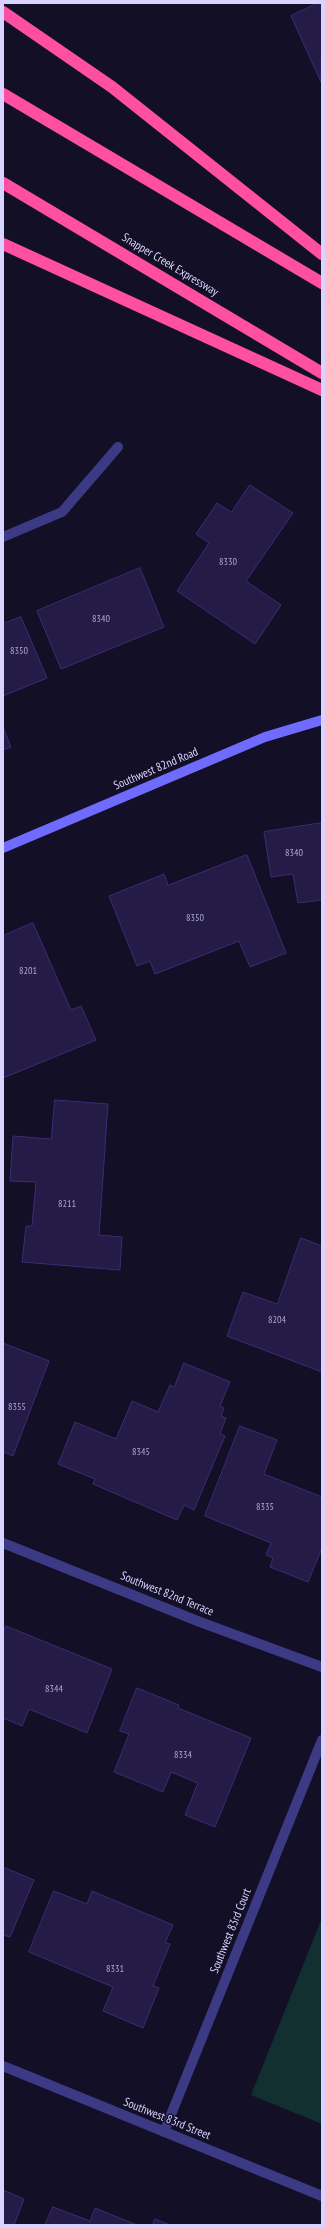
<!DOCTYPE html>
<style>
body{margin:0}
#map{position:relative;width:325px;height:2228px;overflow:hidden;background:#130f26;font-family:"PT Sans Narrow",sans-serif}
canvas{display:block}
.frame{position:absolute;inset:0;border:4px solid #d9d4ff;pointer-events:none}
</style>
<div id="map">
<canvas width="325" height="2228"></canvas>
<div class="frame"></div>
</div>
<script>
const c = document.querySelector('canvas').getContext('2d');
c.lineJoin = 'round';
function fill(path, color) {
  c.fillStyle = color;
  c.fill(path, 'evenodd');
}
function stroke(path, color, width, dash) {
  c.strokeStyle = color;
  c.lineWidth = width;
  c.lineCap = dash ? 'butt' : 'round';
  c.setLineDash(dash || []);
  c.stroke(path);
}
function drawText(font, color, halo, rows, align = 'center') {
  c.font = font + ' "PT Sans Narrow",sans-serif';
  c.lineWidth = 3;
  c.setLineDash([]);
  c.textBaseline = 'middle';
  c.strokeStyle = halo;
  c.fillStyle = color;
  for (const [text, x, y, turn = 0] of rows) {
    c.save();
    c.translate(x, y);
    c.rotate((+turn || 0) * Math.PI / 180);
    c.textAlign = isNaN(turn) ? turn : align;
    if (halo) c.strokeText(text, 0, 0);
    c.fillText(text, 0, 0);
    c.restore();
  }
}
const green = new Path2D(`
 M 322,1918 L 322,2124 L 251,2095 Z`);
const building = new Path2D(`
 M 318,3 L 322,3 L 321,82 L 291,16 Z
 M 250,485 L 293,513 L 246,581 L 281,605 L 255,644 L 177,591 L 209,543 L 196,534 L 217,503 L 231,512 Z
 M 140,568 L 164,627 L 61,669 L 37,611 Z
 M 21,617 L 47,678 L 3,696 L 3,624 Z
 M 3,727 L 11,747 L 3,750 Z
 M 322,823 L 322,900 L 298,903 L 293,874 L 271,877 L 264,832 Z
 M 247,855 L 286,953 L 250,967 L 239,941 L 155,974 L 150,961 L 137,966 L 109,896 L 164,874 L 168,885 Z
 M 33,923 L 71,1010 L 81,1006 L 96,1040 L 3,1078 L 3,936 Z
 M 55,1100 L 108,1104 L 99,1235 L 122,1237 L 120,1270 L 22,1262 L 26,1226 L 32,1226 L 36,1182 L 10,1181 L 13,1136 L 51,1139 Z
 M 301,1238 L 322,1246 L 322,1372 L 227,1336 L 243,1292 L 277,1304 Z
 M 3,1343 L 49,1361 L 13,1456 L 3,1452 Z
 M 184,1363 L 230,1382 L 220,1406 L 224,1408 L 221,1416 L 226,1418 L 220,1434 L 225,1436 L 194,1510 L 184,1505 L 177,1520 L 93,1484 L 95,1479 L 58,1464 L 75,1422 L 116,1439 L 132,1401 L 158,1412 L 170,1385 L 174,1387 Z
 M 240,1426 L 277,1440 L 264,1474 L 322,1497 L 322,1548 L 308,1582 L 270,1567 L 273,1558 L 266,1555 L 271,1543 L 205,1516 Z
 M 6,1626 L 112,1669 L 87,1733 L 29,1709 L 22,1726 L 3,1718 L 3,1633 Z
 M 137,1688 L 179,1705 L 178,1708 L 251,1738 L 215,1827 L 185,1815 L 198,1783 L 171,1772 L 163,1792 L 114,1772 L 129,1734 L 120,1731 Z
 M 3,1867 L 34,1880 L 10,1937 L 3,1935 Z
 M 54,1891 L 87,1904 L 92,1891 L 173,1925 L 165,1943 L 170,1944 L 153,1986 L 159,1988 L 143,2028 L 103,2011 L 113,1987 L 29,1952 Z
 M 3,2190 L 24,2199 L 14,2225 L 3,2225 Z
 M 53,2207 L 90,2221 L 95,2208 L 137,2225 L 45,2225 Z
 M 155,2219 L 170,2225 L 153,2225 Z`);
const street = new Path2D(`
 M 3,537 L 62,512 L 118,447
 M 3,1543 L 200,1622 L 322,1667
 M 3,2066 L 322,2196
 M 164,2132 L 322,1740`);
const secondary = new Path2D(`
 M 3,848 L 265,737 L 322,720`);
const highway = new Path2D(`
 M 3,12 L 112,87 L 322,254
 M 3,94 L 322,283
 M 3,183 L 322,373
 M 3,244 L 322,390`);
const numberNames = [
 ["8330",228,562],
 ["8340",101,619],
 ["8350",19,651],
 ["8340",294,853],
 ["8350",195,918],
 ["8201",28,971],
 ["8211",67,1204],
 ["8204",277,1320],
 ["8355",17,1407],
 ["8345",141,1452],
 ["8335",265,1507],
 ["8344",54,1689],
 ["8334",183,1755],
 ["8331",115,1969]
];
const streetNames = [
 ["Snapper Creek Expressway",170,265,31],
 ["Southwest 82nd Road",156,769,-23],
 ["Southwest 82nd Terrace",167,1594,22],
 ["Southwest 83rd Court",231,1931,-68],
 ["Southwest 83rd Street",167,2119,22]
];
fill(green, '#12302f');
fill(building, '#241b47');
stroke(building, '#3b2d73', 1);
stroke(street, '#3d3a85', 10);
stroke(secondary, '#6f6bff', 10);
stroke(highway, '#ff4fa3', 12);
drawText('10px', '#aca6d1', null, numberNames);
drawText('12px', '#d9d4ff', '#130f26', streetNames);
</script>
